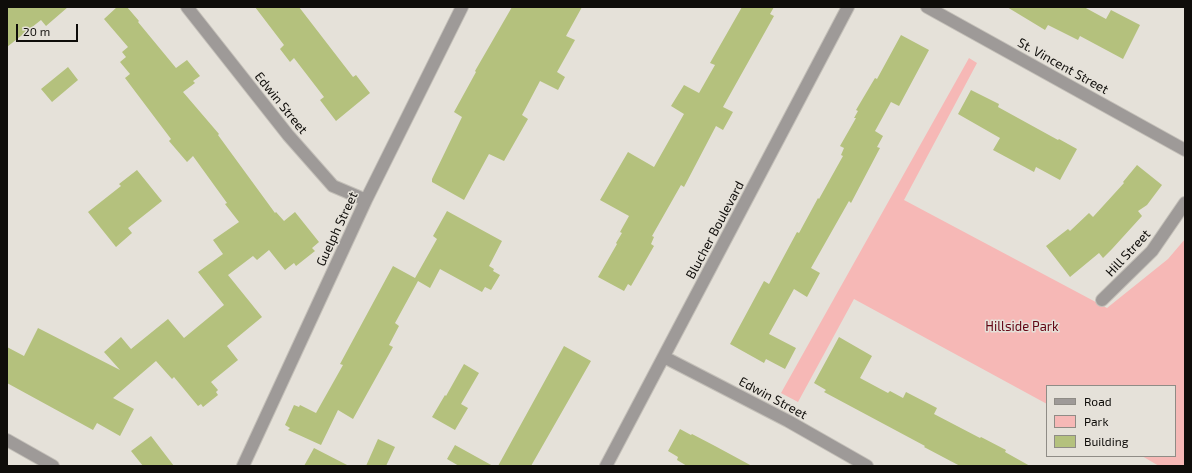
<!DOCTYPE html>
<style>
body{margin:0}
#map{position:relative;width:1192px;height:473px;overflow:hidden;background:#e5e1d9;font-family:"Exo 2",sans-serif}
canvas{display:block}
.frame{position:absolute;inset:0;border:8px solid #0f0d0a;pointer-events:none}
.legend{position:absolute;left:1046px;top:385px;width:130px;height:72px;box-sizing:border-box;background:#e5e1d9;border:1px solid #8f8c86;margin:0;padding:5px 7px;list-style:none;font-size:12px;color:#0f0d0a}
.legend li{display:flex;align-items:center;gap:8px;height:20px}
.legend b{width:20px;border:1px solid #8f8c86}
.scale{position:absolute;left:16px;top:24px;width:62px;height:18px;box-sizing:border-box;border:2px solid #0f0d0a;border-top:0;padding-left:5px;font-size:12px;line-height:14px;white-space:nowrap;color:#0f0d0a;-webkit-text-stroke:3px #e5e1d9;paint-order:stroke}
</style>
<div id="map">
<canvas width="1192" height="473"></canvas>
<div class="frame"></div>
<ul class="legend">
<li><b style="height:5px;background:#9e9a98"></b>Road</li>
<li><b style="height:11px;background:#f6b8b6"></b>Park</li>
<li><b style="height:11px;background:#b4c17d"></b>Building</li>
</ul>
<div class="scale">20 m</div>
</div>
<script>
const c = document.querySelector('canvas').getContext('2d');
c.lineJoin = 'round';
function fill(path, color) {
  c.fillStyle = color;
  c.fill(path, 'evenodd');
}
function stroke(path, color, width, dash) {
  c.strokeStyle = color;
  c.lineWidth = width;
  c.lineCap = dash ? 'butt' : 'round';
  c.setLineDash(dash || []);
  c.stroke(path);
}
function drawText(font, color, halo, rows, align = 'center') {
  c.font = font + ' "Exo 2",sans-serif';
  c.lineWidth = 3;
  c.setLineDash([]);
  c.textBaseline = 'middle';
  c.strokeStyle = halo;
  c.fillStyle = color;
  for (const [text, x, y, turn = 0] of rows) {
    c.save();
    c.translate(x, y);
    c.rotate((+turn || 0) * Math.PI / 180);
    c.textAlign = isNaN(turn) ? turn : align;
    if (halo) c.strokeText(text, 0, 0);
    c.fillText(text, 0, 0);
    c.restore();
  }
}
const green = new Path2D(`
 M 969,58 L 977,63 L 904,200 L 1107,308 L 1168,259 L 1185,239 L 1185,466 L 1159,466 L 1142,456 L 1175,456 L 1175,386 L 1047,386 L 1047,404 L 854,299 L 798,402 L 781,393 Z`);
const building = new Path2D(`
 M 7,7 L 68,7 L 46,26 L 41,20 L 7,47 Z
 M 117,7 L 127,7 L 139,21 L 138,22 L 176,68 L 187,60 L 200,76 L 193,81 L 195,83 L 183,92 L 219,134 L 218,135 L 275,213 L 276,212 L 284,221 L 295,212 L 319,242 L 312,248 L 315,251 L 296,266 L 294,263 L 285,270 L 269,250 L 257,260 L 253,256 L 228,275 L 262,317 L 227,346 L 238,360 L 211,382 L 218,390 L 216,392 L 218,395 L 203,407 L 201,404 L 198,406 L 174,377 L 172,379 L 156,361 L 113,398 L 134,409 L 120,436 L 97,423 L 93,430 L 7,383 L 7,347 L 24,356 L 38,328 L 120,370 L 104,352 L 121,337 L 131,349 L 168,319 L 184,338 L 224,305 L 198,272 L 223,254 L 213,240 L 239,222 L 225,204 L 227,203 L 193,156 L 187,162 L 169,141 L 171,139 L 125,78 L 130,74 L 120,62 L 126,57 L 122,52 L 128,47 L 104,19 Z
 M 255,7 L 299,7 L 353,77 L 356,75 L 370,93 L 336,121 L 320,100 L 324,97 L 294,58 L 290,62 L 280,49 L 284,45 Z
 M 512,7 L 582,7 L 566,36 L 575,40 L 557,72 L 565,77 L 558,90 L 540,81 L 522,115 L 528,119 L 504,161 L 489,154 L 464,200 L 432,182 L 432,179 L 462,117 L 454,112 L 476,72 L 475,71 Z
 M 742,7 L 774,7 L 770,14 L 774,16 L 723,107 L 733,112 L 723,130 L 716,126 L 684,187 L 681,185 L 652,236 L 654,237 L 651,244 L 654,246 L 631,286 L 628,284 L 624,291 L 598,277 L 617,244 L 616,243 L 622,233 L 620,232 L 629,216 L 600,200 L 628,152 L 654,167 L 684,114 L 671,106 L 684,85 L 699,93 L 715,65 L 710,63 Z
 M 1007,7 L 1084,7 L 1106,19 L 1111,10 L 1140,25 L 1123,59 L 1080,36 L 1078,40 L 1048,25 L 1045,30 Z
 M 901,35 L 929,50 L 899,106 L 891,102 L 875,131 L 883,136 L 877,147 L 880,148 L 851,203 L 849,201 L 811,268 L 820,273 L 807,297 L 794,289 L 769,334 L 796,348 L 785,369 L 766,359 L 764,363 L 730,344 L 764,281 L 769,284 L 797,232 L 799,233 L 818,198 L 819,199 L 843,156 L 841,155 L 844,148 L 840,146 L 856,118 L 854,118 L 858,111 L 856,110 L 875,78 L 877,79 Z
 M 68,67 L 78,80 L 52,102 L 41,89 Z
 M 971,90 L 999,104 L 998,107 L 1058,140 L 1059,139 L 1077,149 L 1060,180 L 1036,167 L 1034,172 L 993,150 L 1000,138 L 958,114 Z
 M 1137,165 L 1162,185 L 1147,205 L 1138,211 L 1142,216 L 1112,249 L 1103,258 L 1099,253 L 1070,277 L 1046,246 L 1068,229 L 1070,231 L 1089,213 L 1093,217 L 1124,183 L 1123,182 Z
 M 137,170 L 162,201 L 128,228 L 132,233 L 116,247 L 88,212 L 121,186 L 119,184 Z
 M 447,211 L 502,241 L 489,266 L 494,269 L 493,271 L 500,275 L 491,290 L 485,287 L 482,292 L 440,269 L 430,288 L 418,281 L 395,323 L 399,326 L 389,345 L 393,347 L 353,419 L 338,410 L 321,445 L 288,430 L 290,428 L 285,425 L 294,405 L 299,407 L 300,405 L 316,413 L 343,365 L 340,364 L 393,266 L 415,278 L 437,239 L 433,236 Z
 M 839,337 L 872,356 L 860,378 L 888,393 L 890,391 L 903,398 L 906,392 L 937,408 L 934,414 L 980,438 L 981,437 L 1006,450 L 1005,452 L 1030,466 L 960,466 L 924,447 L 925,446 L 824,392 L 826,390 L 814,383 Z
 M 564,346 L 591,361 L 531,466 L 498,466 Z
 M 464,364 L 479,373 L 461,404 L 468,408 L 455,430 L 432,417 L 445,395 L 446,396 Z
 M 680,429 L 691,435 L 692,434 L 715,446 L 752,466 L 687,466 L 677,460 L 678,457 L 668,451 Z
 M 151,436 L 174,466 L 143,466 L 131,451 Z
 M 378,439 L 395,447 L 386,466 L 366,466 Z
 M 455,445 L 493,466 L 459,466 L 447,459 Z
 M 314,448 L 349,466 L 304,466 Z`);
const street = new Path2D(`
 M 187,7 L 288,135 L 333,186 L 366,200
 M 927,7 L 1185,150
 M 1102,300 L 1152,251 L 1185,203
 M 664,357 L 788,421 L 867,466
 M 7,440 L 53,466
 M 243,466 L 366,200 L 462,7
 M 606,466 L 848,7`);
const streetNames = [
 ["St. Vincent Street",1063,66,29],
 ["Edwin Street",281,103,51],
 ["Guelph Street",337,229,-65],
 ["Blucher Boulevard",715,230,-62],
 ["Hill Street",1128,253,-47],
 ["Edwin Street",773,398,28]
];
const parkNames = [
 ["Hillside Park",1022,327]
];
fill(green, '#f6b8b6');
fill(building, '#b4c17d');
stroke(street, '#c3bfb8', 14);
stroke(street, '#9e9a98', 12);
drawText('13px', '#0f0d0a', '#e5e1d9', streetNames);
drawText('13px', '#620513', '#e5e1d9', parkNames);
</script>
